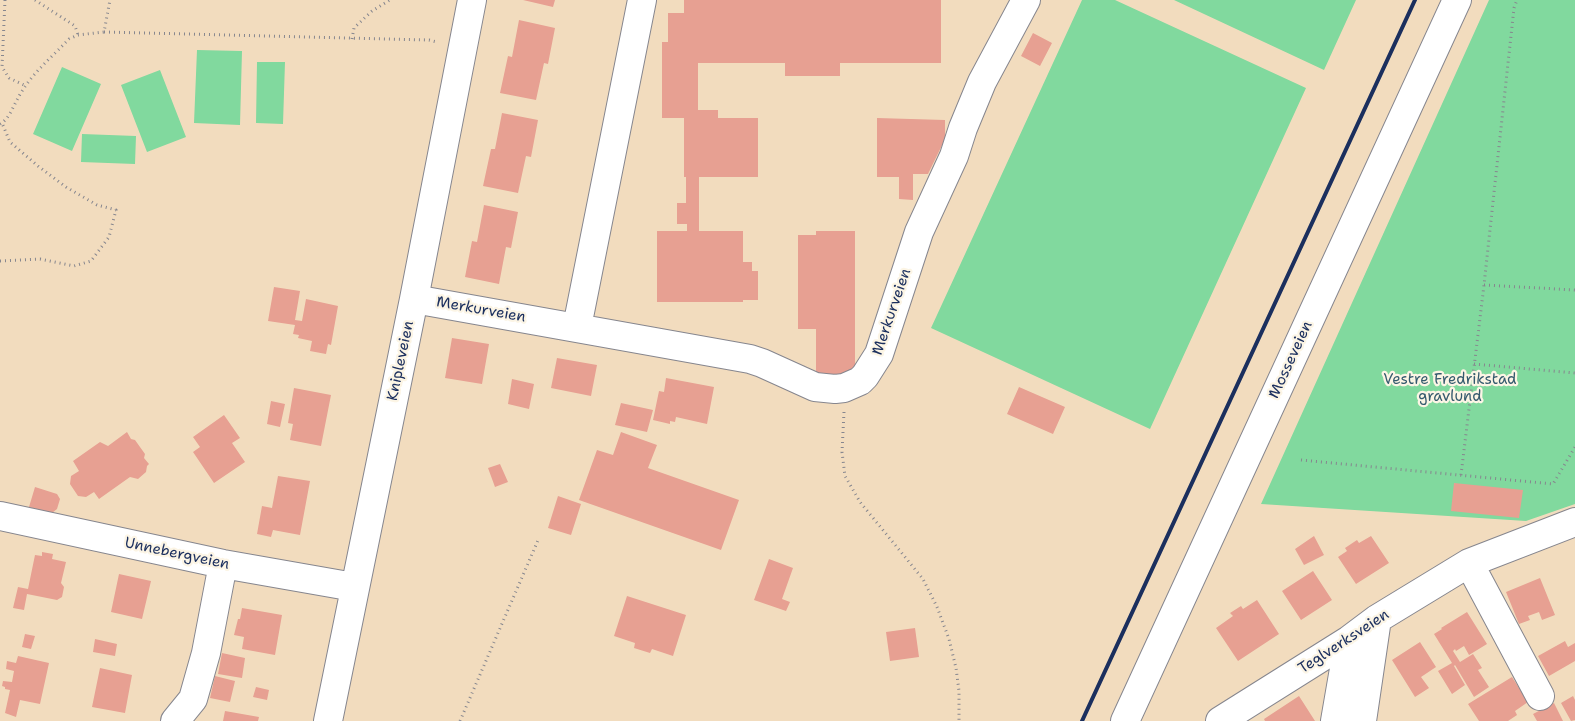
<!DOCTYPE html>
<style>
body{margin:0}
canvas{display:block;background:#f2dcbe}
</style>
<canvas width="1575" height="721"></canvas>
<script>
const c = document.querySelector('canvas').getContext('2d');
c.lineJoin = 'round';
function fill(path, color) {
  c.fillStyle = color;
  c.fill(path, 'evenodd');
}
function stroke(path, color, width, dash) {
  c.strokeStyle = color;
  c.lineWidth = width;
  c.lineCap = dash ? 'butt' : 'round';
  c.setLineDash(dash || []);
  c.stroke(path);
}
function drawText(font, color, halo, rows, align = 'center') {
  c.font = font + ' "Shantell Sans",sans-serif';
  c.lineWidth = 4.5;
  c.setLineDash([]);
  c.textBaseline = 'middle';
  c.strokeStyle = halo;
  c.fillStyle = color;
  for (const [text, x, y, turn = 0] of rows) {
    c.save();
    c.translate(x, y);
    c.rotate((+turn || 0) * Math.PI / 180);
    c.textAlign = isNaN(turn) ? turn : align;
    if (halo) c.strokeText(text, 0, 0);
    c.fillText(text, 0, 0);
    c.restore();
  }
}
const green = new Path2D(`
 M 1082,0 L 1115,0 L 1306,88 L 1150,429 L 931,328 Z
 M 1174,0 L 1356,0 L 1324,70 Z
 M 1489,0 L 1575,0 L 1575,504 L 1526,521 L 1261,504 Z
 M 197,50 L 242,51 L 240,125 L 194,123 Z
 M 257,62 L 285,62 L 283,124 L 256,123 Z
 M 62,67 L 101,84 L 72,151 L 33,134 Z
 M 160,70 L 186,137 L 147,152 L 121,85 Z
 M 82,134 L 136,136 L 135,164 L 81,162 Z`);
const building = new Path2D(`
 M 523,0 L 555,0 L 553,7 Z
 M 684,0 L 941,0 L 941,63 L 840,63 L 840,76 L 785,76 L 785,63 L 698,63 L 698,110 L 718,110 L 718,118 L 758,118 L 758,177 L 699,177 L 699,231 L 743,231 L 743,262 L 752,262 L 752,271 L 758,271 L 758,300 L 743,300 L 743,302 L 657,302 L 657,231 L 687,231 L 687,224 L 677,224 L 677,203 L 686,203 L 686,177 L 684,177 L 684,118 L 662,118 L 662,42 L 668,42 L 668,13 L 684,13 Z
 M 519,20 L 555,28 L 548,64 L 544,63 L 536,100 L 500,93 L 508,56 L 512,57 Z
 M 1033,33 L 1052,43 L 1040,66 L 1021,56 Z
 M 502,113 L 538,120 L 531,157 L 526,156 L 518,193 L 483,186 L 491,149 L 495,149 Z
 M 877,118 L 945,120 L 945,139 L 928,174 L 913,174 L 913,200 L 899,199 L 899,177 L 877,177 Z
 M 484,205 L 518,212 L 511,248 L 506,247 L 499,284 L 465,277 L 472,241 L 477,242 Z
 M 816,231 L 855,231 L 855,375 L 816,375 L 816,329 L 798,329 L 798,235 L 816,235 Z
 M 274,287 L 300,291 L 295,320 L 302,321 L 306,299 L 338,306 L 331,345 L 328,344 L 326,354 L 310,351 L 312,341 L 298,338 L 299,335 L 293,334 L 295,325 L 268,321 Z
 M 452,338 L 489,344 L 482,384 L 445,378 Z
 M 557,358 L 597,365 L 591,396 L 551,388 Z
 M 666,378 L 714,387 L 707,424 L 676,417 L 675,422 L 670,421 L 670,424 L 653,420 L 659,391 L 664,392 Z
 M 512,379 L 534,384 L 529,409 L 508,404 Z
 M 1019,387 L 1065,407 L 1053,434 L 1007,414 Z
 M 294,388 L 331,395 L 321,446 L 290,440 L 293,424 L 288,423 Z
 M 271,401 L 285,404 L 280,427 L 267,424 Z
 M 621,403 L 653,410 L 647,432 L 615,425 Z
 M 224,415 L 240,438 L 232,443 L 245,462 L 214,483 L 193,452 L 200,447 L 193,437 Z
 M 127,432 L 131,439 L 135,440 L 145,454 L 144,458 L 149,464 L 147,466 L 146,472 L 138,479 L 130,477 L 99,499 L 94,492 L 86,497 L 78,496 L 70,484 L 71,476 L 79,471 L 73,461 L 100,442 L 108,446 Z
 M 621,432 L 657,445 L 648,468 L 739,500 L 721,550 L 579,500 L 597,450 L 613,455 Z
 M 500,464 L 508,482 L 495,487 L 488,468 Z
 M 278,476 L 310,481 L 300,535 L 273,530 L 271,537 L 257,534 L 262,506 L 272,508 Z
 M 1454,483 L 1523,490 L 1519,518 L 1451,511 Z
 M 35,487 L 57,494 L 60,499 L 57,509 L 52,513 L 29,507 Z
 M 558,496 L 581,504 L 571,535 L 548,528 Z
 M 1314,536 L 1324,555 L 1304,565 L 1295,549 Z
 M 1371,536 L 1389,563 L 1356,584 L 1338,557 L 1347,551 L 1345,548 L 1357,540 L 1359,543 Z
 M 42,552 L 53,554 L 52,559 L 66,562 L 61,583 L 64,587 L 62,597 L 57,600 L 27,594 L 24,610 L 13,608 L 18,587 L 28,589 L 35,555 L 42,556 Z
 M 769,559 L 793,568 L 782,599 L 790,602 L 786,611 L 754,600 Z
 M 1313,571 L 1332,600 L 1301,620 L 1282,591 Z
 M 119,574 L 151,581 L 142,619 L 111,612 Z
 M 1540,578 L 1555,615 L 1542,620 L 1539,612 L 1528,616 L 1530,620 L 1519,624 L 1506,592 Z
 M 627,596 L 686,615 L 673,656 L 652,649 L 650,653 L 634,648 L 635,643 L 614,636 Z
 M 1257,600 L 1279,634 L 1238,661 L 1216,628 L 1233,616 L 1230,613 L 1241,606 L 1243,609 Z
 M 242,608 L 282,615 L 275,655 L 242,649 L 244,637 L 234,635 L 238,619 L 240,619 Z
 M 1467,612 L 1487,644 L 1469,655 L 1464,646 L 1456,651 L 1455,649 L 1453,651 L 1460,662 L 1473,654 L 1482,668 L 1478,670 L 1489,687 L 1474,697 L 1455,665 L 1454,666 L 1465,685 L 1452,694 L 1438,671 L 1452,663 L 1434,634 L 1442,629 L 1441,628 Z
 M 915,628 L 919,657 L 890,661 L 886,632 Z
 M 25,634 L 35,636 L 31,649 L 22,647 Z
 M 95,639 L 117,644 L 115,656 L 93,652 Z
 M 1565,641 L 1568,647 L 1575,643 L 1575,661 L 1549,676 L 1538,656 Z
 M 1420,642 L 1436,667 L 1421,677 L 1429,688 L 1415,697 L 1392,660 Z
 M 222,653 L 245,658 L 242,678 L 218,674 Z
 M 18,656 L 49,663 L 40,704 L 20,700 L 16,717 L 5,713 L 10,690 L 5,689 L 5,687 L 2,686 L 3,681 L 12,682 L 14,671 L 6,669 L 7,661 L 16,663 Z
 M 100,668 L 132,675 L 125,713 L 92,707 Z
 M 215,676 L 235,681 L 230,702 L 210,698 Z
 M 1512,677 L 1528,702 L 1515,711 L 1517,715 L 1508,721 L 1479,721 L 1468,704 Z
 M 256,687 L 269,690 L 267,700 L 253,697 Z
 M 1299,696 L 1315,721 L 1265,721 L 1264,719 Z
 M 1573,696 L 1575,700 L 1575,720 L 1571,721 L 1561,703 Z
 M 1554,703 L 1563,721 L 1537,721 L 1533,714 Z
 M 225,711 L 259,717 L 258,721 L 223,721 Z`);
const path = new Path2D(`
 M 5,0 L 2,67 L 9,78 L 24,85
 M 35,0 L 75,26 L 78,35
 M 104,32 L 429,40 L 437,42
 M 352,39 L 354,28 L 372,11 L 390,0
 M 0,124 C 9,119 13,107 18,98 C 30,75 51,58 69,39 L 78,35 L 104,32 L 110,0
 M 0,261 L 40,259 L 74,266 L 91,261 L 109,237 L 116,210 L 97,205 L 66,187 L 38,166 L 10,142 L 2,123
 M 1484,285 L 1575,290
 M 1474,364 L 1575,373
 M 844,412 L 842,452 L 845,476 L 860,502 L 923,579 L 937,607 L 949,639 L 956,668 L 959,691 L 959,721
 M 1301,460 L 1553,484 L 1575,447
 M 1461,475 L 1484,285 L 1514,8 L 1517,0
 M 460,721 L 539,538`);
const minor = new Path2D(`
 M 414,299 L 750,359 L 762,363 L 815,387 L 835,389 L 844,388 L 860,381 L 865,376 L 879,354 L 919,232 L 954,156 L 963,128 L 982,82 L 1026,0
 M 577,327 L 642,0
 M 0,516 L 223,564 L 354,587
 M 1469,563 L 1540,696
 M 175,721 L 193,699 L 206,653 L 223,564
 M 328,721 L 414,299 L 472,0
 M 1220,721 L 1349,640 L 1377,619 L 1469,563 L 1575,522
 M 1335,721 L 1349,640
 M 1362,721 L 1377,619`);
const highway = new Path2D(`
 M 1125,721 L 1457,0`);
const rail = new Path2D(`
 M 1082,721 L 1415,0`);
const streetNames = [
 ["Merkurveien",481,310,10],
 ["Merkurveien",892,312,-71],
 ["Mosseveien",1291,360,-65],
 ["Knipleveien",401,361,-78],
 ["Unnebergveien",177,554,12],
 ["Teglverksveien",1344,642,-33]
];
const parkNames = [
 ["Vestre Fredrikstad",1450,380],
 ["gravlund",1450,397]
];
fill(green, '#81d99e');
fill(building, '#e7a092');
stroke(minor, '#86868e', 30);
stroke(highway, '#86868e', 30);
stroke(path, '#86868e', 3, [1, 4]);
stroke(minor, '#fff', 28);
stroke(highway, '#fff', 28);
stroke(rail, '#1b2f5e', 4);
drawText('15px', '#1b2f5e', '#fcf5e5', streetNames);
drawText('15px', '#345a6e', '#fcf5e5', parkNames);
</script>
